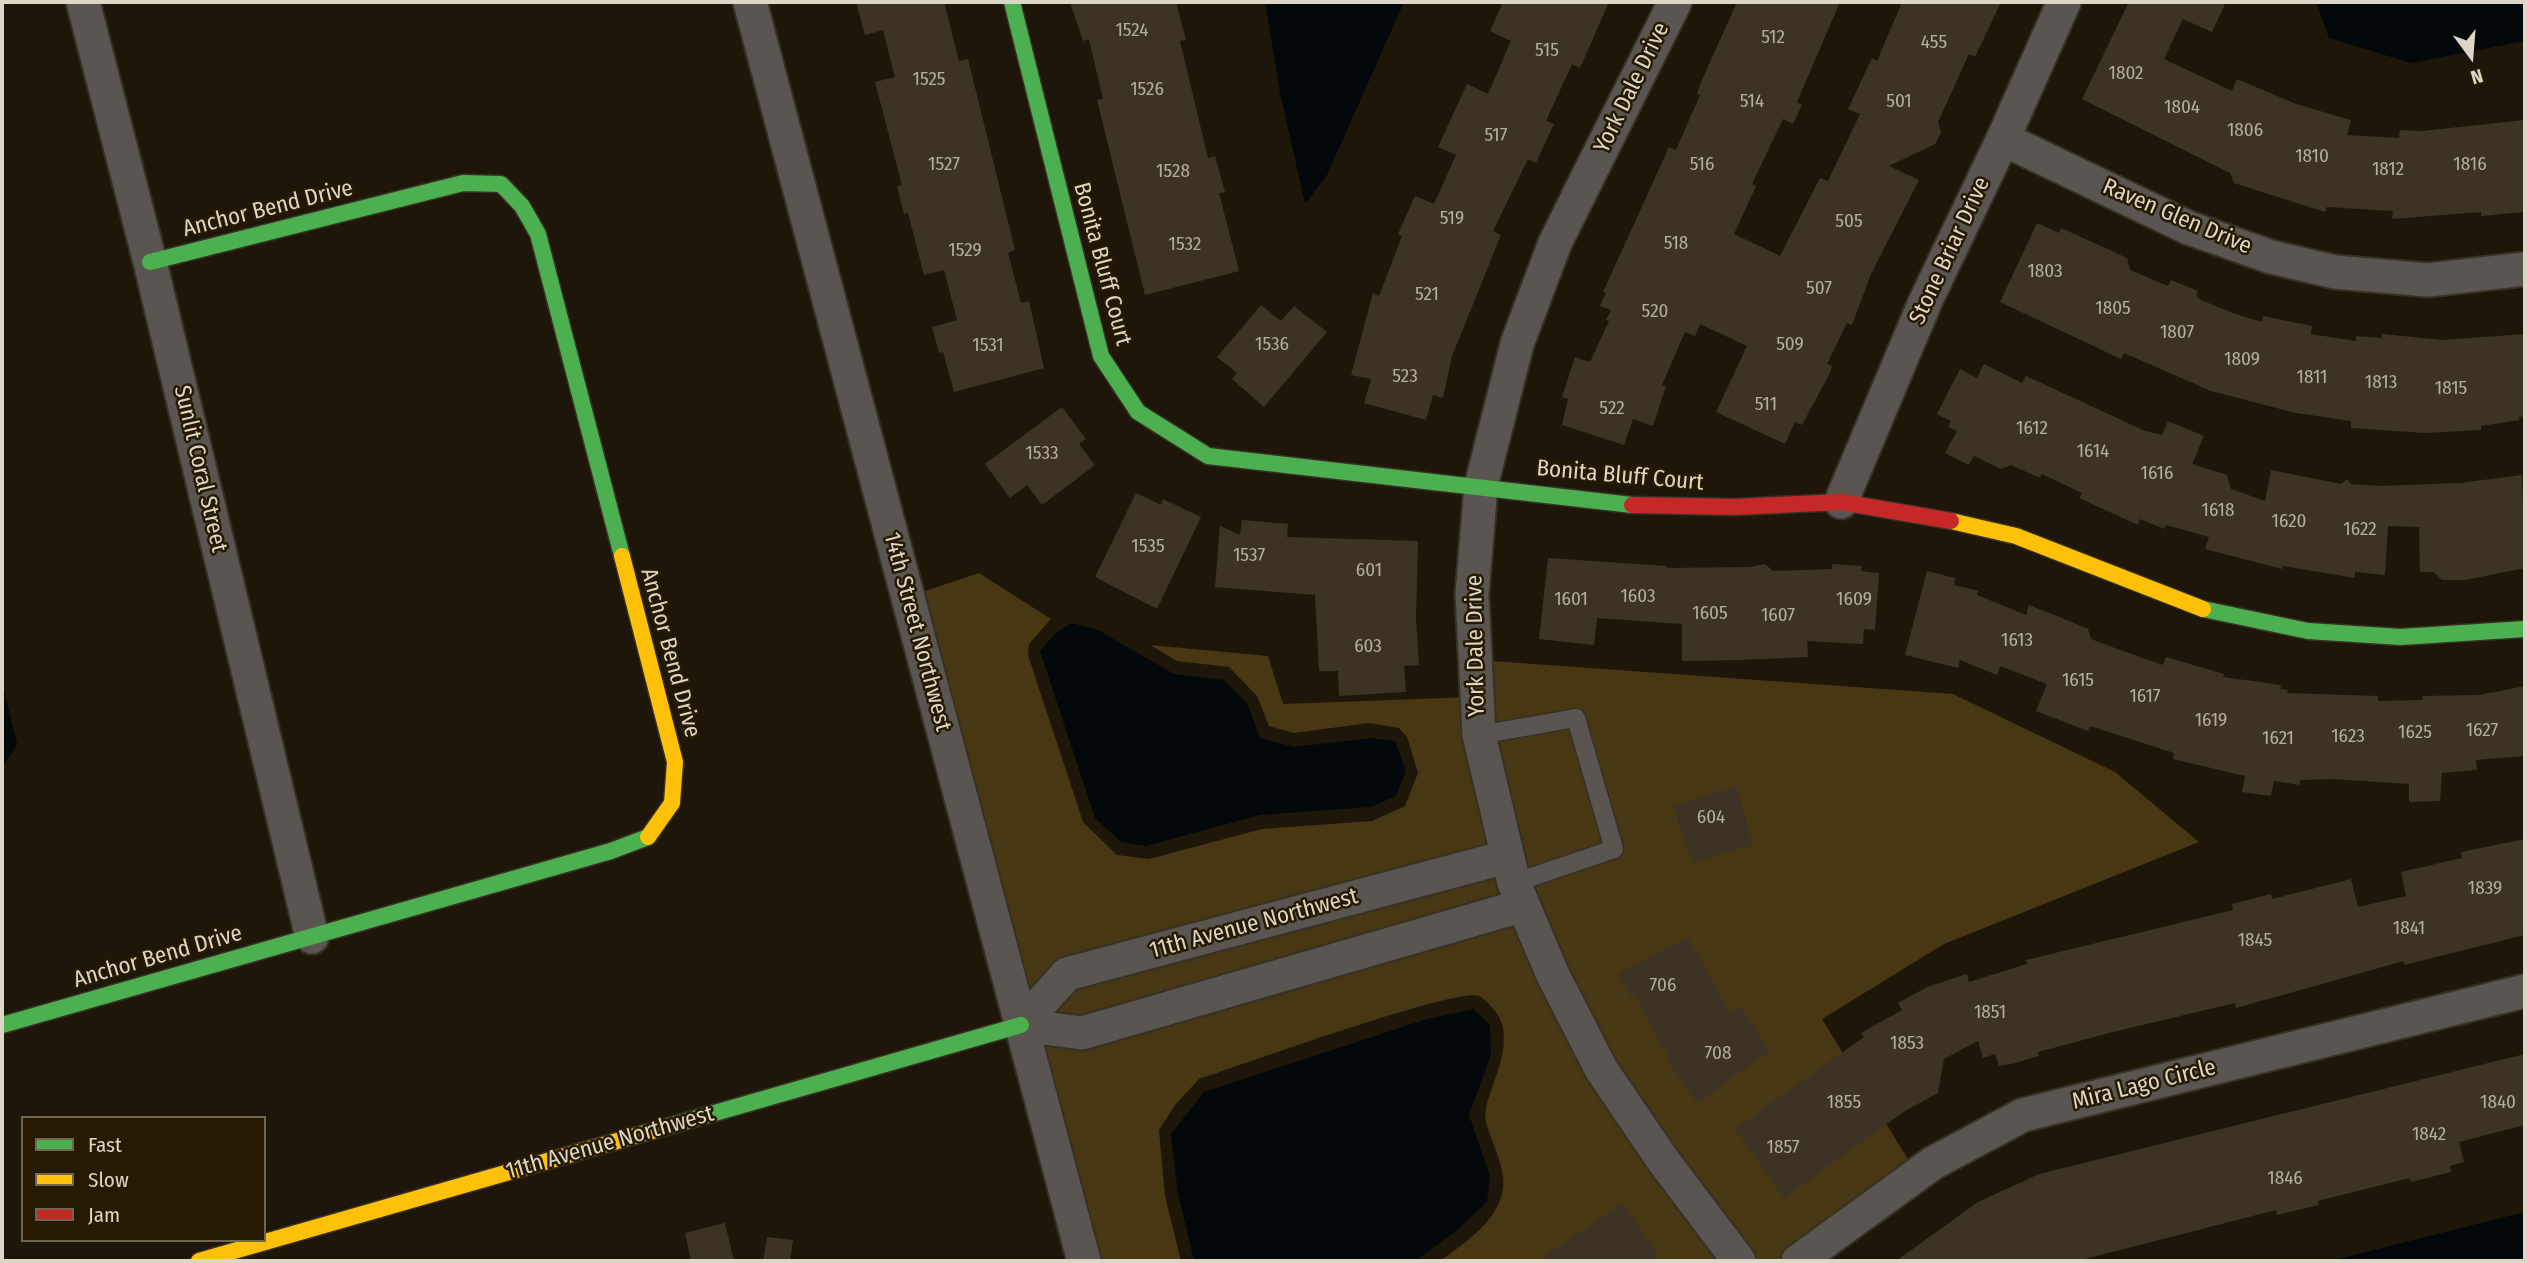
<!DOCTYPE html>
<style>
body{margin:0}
#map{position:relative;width:2527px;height:1263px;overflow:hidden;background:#1e1709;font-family:"Fira Sans Condensed",sans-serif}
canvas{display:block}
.frame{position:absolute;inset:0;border:4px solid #ddd6c6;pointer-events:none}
.legend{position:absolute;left:21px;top:1116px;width:245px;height:126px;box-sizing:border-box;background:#261a01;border:2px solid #6f6550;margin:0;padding:9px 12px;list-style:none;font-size:21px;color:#ddd6c6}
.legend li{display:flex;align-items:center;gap:14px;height:35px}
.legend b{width:35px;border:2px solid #6f6550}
.north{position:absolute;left:2436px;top:21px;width:70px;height:70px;-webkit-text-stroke:5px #261a01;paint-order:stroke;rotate:164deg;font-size:19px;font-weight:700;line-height:28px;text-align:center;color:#ddd6c6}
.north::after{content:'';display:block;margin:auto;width:24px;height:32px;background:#ddd6c6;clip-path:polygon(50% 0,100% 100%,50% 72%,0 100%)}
</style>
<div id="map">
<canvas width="2527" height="1263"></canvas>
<div class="frame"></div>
<ul class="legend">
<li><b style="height:9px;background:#4caf50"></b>Fast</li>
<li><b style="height:9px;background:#ffc107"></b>Slow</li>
<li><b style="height:9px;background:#c62828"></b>Jam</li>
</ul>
<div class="north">N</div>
</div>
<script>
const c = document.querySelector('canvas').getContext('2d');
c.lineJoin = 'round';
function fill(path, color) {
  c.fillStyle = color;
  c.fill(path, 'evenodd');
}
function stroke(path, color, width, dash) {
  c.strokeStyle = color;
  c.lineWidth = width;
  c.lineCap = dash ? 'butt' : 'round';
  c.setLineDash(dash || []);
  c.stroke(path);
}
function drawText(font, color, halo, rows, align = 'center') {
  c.font = font + ' "Fira Sans Condensed",sans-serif';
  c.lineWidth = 5;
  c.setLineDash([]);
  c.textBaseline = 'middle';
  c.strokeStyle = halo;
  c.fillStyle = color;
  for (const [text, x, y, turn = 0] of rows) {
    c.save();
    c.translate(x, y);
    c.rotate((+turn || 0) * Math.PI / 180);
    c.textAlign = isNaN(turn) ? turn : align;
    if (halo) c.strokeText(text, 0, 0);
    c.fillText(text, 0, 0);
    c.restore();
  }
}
const green = new Path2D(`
 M 979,573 L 1051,619 L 1029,644 L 1028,655 L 1083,822 L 1117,855 L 1149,859 L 1262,829 L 1372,821 L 1405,806 L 1418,773 L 1407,737 L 1399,728 L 1369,723 L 1294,733 L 1269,726 L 1257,696 L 1229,667 L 1177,661 L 1150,645 L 1268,656 L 1283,704 L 1471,697 L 1478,660 L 1953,694 L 2115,772 L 2199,842 L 1944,944 L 1822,1019 L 1917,1174 L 1796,1261 L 1440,1261 C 1469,1240 1511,1213 1502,1171 C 1499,1156 1492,1141 1487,1126 C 1478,1100 1512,1063 1502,1024 C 1500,1015 1487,1000 1479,996 C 1459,986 1235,1067 1199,1079 L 1175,1105 L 1159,1130 L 1165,1196 L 1181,1261 L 1100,1261 L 1042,1044 L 1086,1049 L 1385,963 L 1376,931 L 1080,1017 L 1054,1013 L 1075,989 L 1367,911 L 1358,879 L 1063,958 L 1028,993 L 922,592 Z`);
const water = new Path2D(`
 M 1265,2 L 1404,2 L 1327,175 L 1305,204 L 1280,93 Z
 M 2316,2 L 2525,2 L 2525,41 L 2411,63 L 2329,38 Z
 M 1071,623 L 1098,630 L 1174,674 L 1224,680 L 1247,703 L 1260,738 L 1294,747 L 1371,738 L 1395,741 L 1406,771 L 1396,796 L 1371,807 L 1260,815 L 1146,846 L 1121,842 L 1095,818 L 1040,651 L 1056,633 Z
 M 2,682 L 17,744 L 2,769 Z
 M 1474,1009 L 1490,1025 L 1491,1055 L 1469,1115 L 1490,1176 L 1487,1202 L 1455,1232 L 1415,1261 L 1194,1261 L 1178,1193 L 1171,1134 L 1204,1092 L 1427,1019 Z
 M 2525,1212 L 2525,1261 L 2330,1261 Z`);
const building = new Path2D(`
 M 856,2 L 944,2 L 959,61 L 968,59 L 1015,250 L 1008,253 L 1021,303 L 1029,301 L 1044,368 L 954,392 L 943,352 L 939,353 L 932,327 L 957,320 L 944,270 L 924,275 L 908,213 L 904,214 L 897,186 L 902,185 L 875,82 L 895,77 L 883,30 L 865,35 Z
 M 1070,2 L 1176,2 L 1186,40 L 1180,41 L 1208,158 L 1215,156 L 1225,192 L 1219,193 L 1239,271 L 1145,295 L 1097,100 L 1103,99 L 1089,39 L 1083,41 Z
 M 1503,2 L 1609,2 L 1580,68 L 1572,64 L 1546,121 L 1554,124 L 1536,163 L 1528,159 L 1493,231 L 1501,235 L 1452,356 L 1443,398 L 1433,395 L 1426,420 L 1364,403 L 1371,379 L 1351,375 L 1373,293 L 1379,296 L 1402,236 L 1398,234 L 1415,196 L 1434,204 L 1456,155 L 1438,147 L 1467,84 L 1488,94 L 1511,41 L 1490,31 Z
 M 1737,2 L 1840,2 L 1797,102 L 1802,105 L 1793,124 L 1783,119 L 1752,184 L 1756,186 L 1734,234 L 1780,256 L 1820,178 L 1828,181 L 1860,114 L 1848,109 L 1872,58 L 1877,61 L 1902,2 L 2001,2 L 1975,57 L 1969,54 L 1938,122 L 1941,133 L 1935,144 L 1889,166 L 1919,180 L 1871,274 L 1852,325 L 1847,323 L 1827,364 L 1832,366 L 1831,371 L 1802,425 L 1795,422 L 1785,444 L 1716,412 L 1747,346 L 1700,324 L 1695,336 L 1685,332 L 1662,385 L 1666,386 L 1653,426 L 1633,419 L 1624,445 L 1562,425 L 1568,399 L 1562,397 L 1575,357 L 1590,362 L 1609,321 L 1606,320 L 1611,310 L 1600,306 L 1606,293 L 1603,292 L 1669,147 L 1676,150 L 1700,95 L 1697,94 L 1701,82 Z
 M 2129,2 L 2226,2 L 2212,32 L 2183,19 L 2164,59 L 2232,91 L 2237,79 L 2296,104 L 2351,120 L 2347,135 L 2399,138 L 2400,130 L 2422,131 L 2525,120 L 2525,212 L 2481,216 L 2481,212 L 2392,219 L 2393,211 L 2327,207 L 2325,212 L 2234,183 L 2230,173 L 2082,99 Z
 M 2037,223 L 2059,233 L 2061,228 L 2112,251 L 2127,258 L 2130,270 L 2168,286 L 2171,280 L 2198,291 L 2196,296 L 2201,300 L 2235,314 L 2262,322 L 2263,316 L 2312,326 L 2311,334 L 2356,341 L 2356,336 L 2382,338 L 2382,334 L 2443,340 L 2525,334 L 2525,416 L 2519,417 L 2519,420 L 2481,426 L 2481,430 L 2425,433 L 2351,428 L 2351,421 L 2296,413 L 2211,391 L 2124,353 L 2121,359 L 2000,302 Z
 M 1261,305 L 1281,321 L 1294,306 L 1327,332 L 1264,407 L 1232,379 L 1237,373 L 1217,357 Z
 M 1984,364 L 2022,383 L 2026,376 L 2145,431 L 2162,435 L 2168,421 L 2204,436 L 2192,464 L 2227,475 L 2231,489 L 2265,501 L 2271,470 L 2341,484 L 2347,479 L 2351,484 L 2381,486 L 2460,483 L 2522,475 L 2525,568 L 2465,580 L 2442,580 L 2434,572 L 2420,572 L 2419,527 L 2388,526 L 2385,575 L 2355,572 L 2355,578 L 2283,566 L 2282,569 L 2205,549 L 2209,537 L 2166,525 L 2164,529 L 2140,519 L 2138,525 L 2079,498 L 2082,493 L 2042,474 L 2040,478 L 2011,465 L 2001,469 L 1974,456 L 1969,465 L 1945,453 L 1957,431 L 1948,427 L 1951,421 L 1937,414 L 1960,369 L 1977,378 Z
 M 1062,407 L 1086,439 L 1079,444 L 1095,465 L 1042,505 L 1027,485 L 1010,498 L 985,464 Z
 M 1136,493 L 1161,505 L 1163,499 L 1201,517 L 1157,609 L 1095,577 Z
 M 1242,520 L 1288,524 L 1287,537 L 1418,541 L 1416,618 L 1419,665 L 1404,666 L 1406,692 L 1339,696 L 1338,671 L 1319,671 L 1315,595 L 1215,587 L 1220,526 L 1240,535 Z
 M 1548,558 L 1667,566 L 1667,568 L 1749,567 L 1765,564 L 1773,571 L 1832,569 L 1832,564 L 1862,566 L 1861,571 L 1879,573 L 1875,630 L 1864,629 L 1863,644 L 1807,641 L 1808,657 L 1739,660 L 1682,661 L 1682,624 L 1597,618 L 1594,645 L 1539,639 Z
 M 1927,571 L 1955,578 L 1954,585 L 1978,591 L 1977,595 L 2026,615 L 2029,605 L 2057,616 L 2088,629 L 2091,639 L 2120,650 L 2163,665 L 2166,657 L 2224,674 L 2223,677 L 2281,685 L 2280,689 L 2288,690 L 2287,693 L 2378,696 L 2378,701 L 2423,700 L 2422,696 L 2479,695 L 2525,686 L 2525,756 L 2476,760 L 2477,770 L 2442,773 L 2440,801 L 2409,802 L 2409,784 L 2333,779 L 2300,780 L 2300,785 L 2274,781 L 2271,796 L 2242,792 L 2245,776 L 2173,759 L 2174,753 L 2090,726 L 2088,731 L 2036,711 L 2047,684 L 2000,666 L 1997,675 L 1960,660 L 1958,668 L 1905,655 Z
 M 1737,787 L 1753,845 L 1692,863 L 1673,805 Z
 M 2525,839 L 2525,935 L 2404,965 L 2404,961 L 2236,1008 L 2235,1003 L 2113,1032 L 2038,1052 L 2039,1056 L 2012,1064 L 1999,1066 L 1995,1054 L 1983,1058 L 1978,1041 L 1944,1059 L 1938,1093 L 1905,1111 L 1784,1198 L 1735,1129 L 1864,1037 L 1861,1033 L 1902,1010 L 1898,1003 L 1927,987 L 1967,974 L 1969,982 L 2027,964 L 2026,960 L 2233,910 L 2232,904 L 2271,894 L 2272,899 L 2351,879 L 2358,907 L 2406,896 L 2401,872 L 2462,858 L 2461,852 Z
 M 1688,937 L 1730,1013 L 1739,1006 L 1770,1051 L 1697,1103 L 1666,1058 L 1668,1056 L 1634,994 L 1630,996 L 1619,974 Z
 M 2525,1054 L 2525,1125 L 2459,1142 L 2464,1162 L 2450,1166 L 2451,1172 L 2411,1182 L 2410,1178 L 2318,1201 L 2319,1205 L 2277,1215 L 2276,1210 L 2077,1261 L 1896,1261 L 1978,1202 L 2039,1174 Z
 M 1622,1203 L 1662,1261 L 1538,1261 Z
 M 725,1223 L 734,1261 L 691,1261 L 685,1233 Z
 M 767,1237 L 793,1240 L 790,1261 L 763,1261 Z`);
const lane = new Path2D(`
 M 1479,735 L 1576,718 L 1614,849 L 1514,883`);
const street = new Path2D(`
 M 83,2 L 150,262 L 312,937
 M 750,2 L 1084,1261
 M 1675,2 L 1555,243 L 1517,344 L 1481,486 L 1472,594 L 1479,735 L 1514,883 L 1552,973 L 1601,1069 L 1662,1159 L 1739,1261
 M 2003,139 L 2189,228 L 2271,257 L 2335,272 L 2428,280 L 2525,269
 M 1841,502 L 1926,300 L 2003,139 L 2064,2
 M 1021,1025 L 1067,974 L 1506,857
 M 1021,1025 L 1082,1033 L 1521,906
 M 1798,1261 L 1933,1163 L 2023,1115 L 2525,991`);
const fast = new Path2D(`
 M 1012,2 L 1101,356 L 1138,412 L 1208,456 L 1632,505
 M 150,262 L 463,183 L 501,184 L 522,206 L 538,234 L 622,556
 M 2203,609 L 2308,631 L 2401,637 L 2525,629
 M 2,1025 L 611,851 L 648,837
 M 659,1129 L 1021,1025`);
const slow = new Path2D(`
 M 1951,521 L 2016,536 L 2203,609
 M 622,556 L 675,762 L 672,803 L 648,837
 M 199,1261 L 659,1129`);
const jam = new Path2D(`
 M 1632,505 L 1735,507 L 1841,502 L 1951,521`);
const numberNames = [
 ["1524",1132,31],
 ["512",1773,38],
 ["455",1934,43],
 ["515",1547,51],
 ["1802",2126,74],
 ["1525",929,80],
 ["1526",1147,90],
 ["514",1752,102],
 ["501",1899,102],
 ["1804",2182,108],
 ["1806",2245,131],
 ["517",1496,136],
 ["1810",2312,157],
 ["1527",944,165],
 ["516",1702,165],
 ["1816",2470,165],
 ["1812",2388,170],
 ["1528",1173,172],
 ["519",1452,219],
 ["505",1849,222],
 ["518",1676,244],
 ["1532",1185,245],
 ["1529",965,251],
 ["1803",2045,272],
 ["507",1819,289],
 ["521",1427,295],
 ["1805",2113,309],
 ["520",1655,312],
 ["1807",2177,333],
 ["1536",1272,345],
 ["509",1790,345],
 ["1531",988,346],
 ["1809",2242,360],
 ["523",1405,377],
 ["1811",2312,378],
 ["1813",2381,383],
 ["1815",2451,389],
 ["511",1766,405],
 ["522",1612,409],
 ["1612",2032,429],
 ["1614",2093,452],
 ["1533",1042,454],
 ["1616",2157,474],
 ["1618",2218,511],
 ["1620",2289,522],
 ["1622",2360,530],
 ["1535",1148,547],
 ["1537",1249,556],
 ["601",1369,571],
 ["1603",1638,597],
 ["1601",1571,600],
 ["1609",1854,600],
 ["1605",1710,614],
 ["1607",1778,616],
 ["1613",2017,641],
 ["603",1368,647],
 ["1615",2078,681],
 ["1617",2145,697],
 ["1619",2211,721],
 ["1627",2482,731],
 ["1625",2415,733],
 ["1623",2348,737],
 ["1621",2278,739],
 ["604",1711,818],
 ["1839",2485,889],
 ["1841",2409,929],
 ["1845",2255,941],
 ["706",1663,986],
 ["1851",1990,1013],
 ["1853",1907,1044],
 ["708",1718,1054],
 ["1855",1844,1103],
 ["1840",2498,1103],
 ["1842",2429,1135],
 ["1857",1783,1148],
 ["1846",2285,1179]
];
const streetNames = [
 ["York Dale Drive",1632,88,-64],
 ["Anchor Bend Drive",268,209,-14],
 ["Raven Glen Drive",2177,217,23],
 ["Stone Briar Drive",1950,251,-65],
 ["Bonita Bluff Court",1102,264,75],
 ["Sunlit Coral Street",200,469,77],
 ["Bonita Bluff Court",1620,476,5],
 ["14th Street Northwest",917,632,75],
 ["York Dale Drive",1476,646,-91],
 ["Anchor Bend Drive",670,653,75],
 ["11th Avenue Northwest",1254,924,-15],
 ["Anchor Bend Drive",158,957,-16],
 ["Mira Lago Circle",2144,1085,-14],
 ["11th Avenue Northwest",610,1143,-16]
];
fill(green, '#473713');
fill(water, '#03080a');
fill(building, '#3d3324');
stroke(lane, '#373125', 21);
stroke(street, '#373125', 37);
stroke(fast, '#373125', 19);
stroke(slow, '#373125', 19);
stroke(jam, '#373125', 19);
stroke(lane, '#5a5551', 18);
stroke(street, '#5a5551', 33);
stroke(fast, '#4caf50', 16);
stroke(slow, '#ffc107', 16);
stroke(jam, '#c62828', 16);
drawText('19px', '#b5ad9e', null, numberNames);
drawText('23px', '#ddd6c6', '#261a01', streetNames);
</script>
